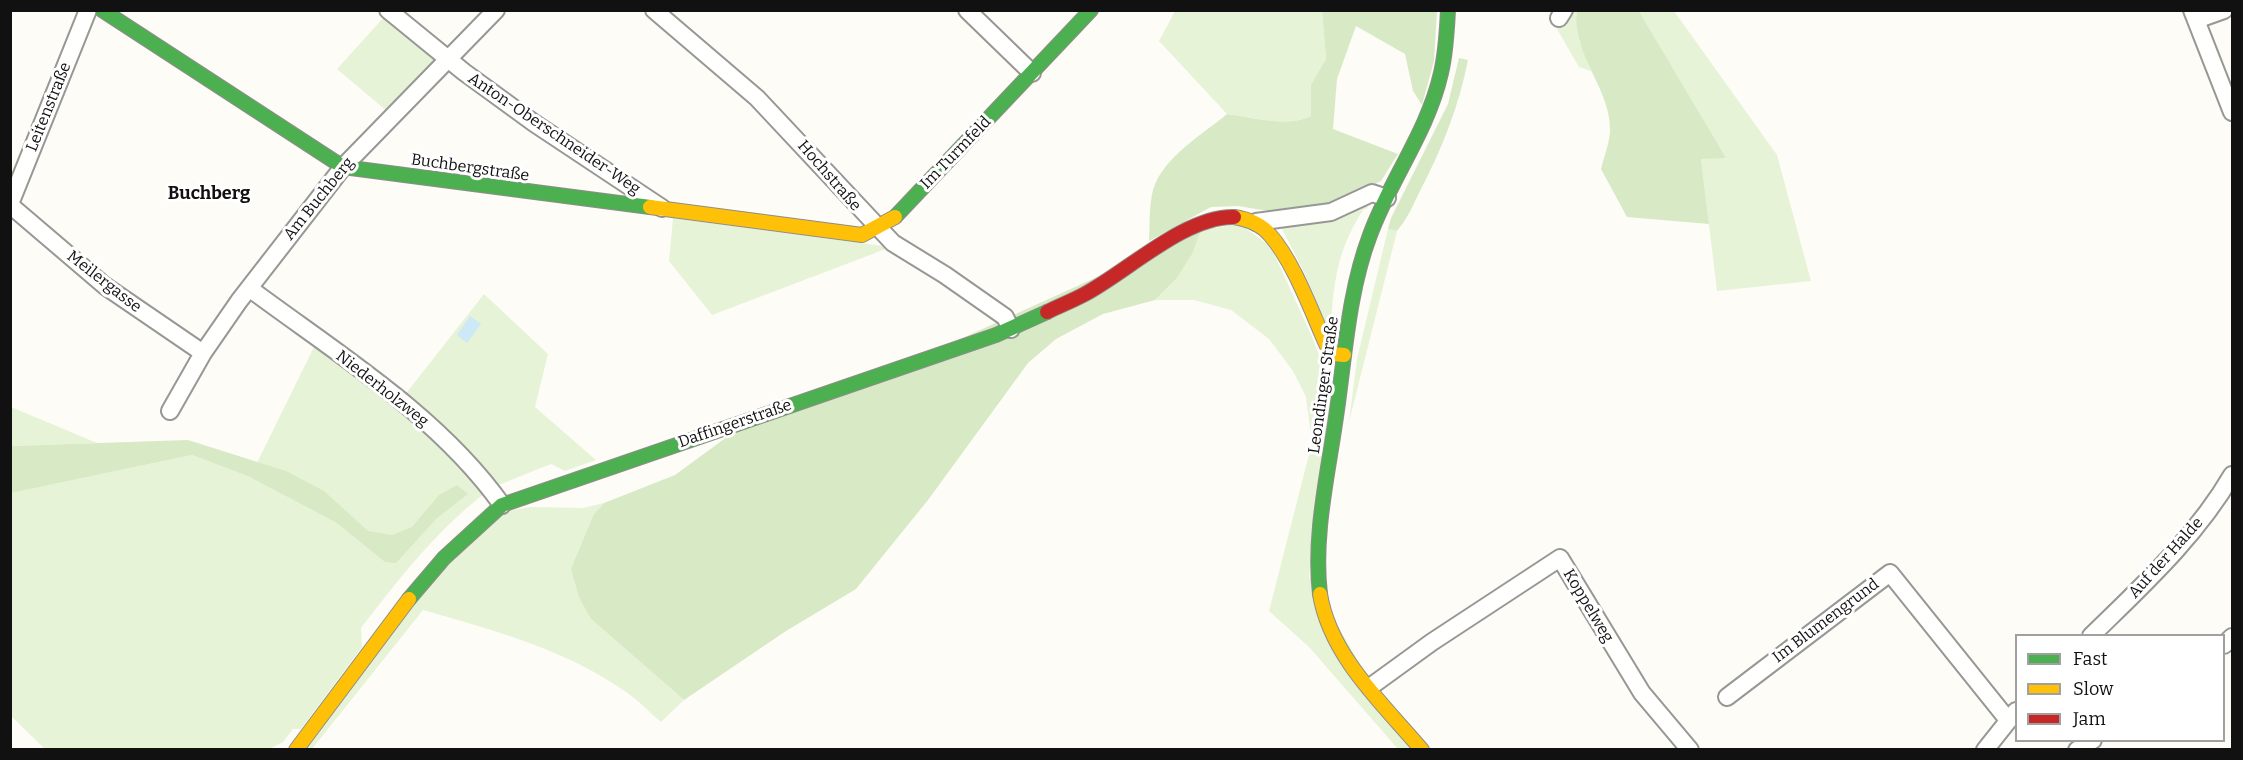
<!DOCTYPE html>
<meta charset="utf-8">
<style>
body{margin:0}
#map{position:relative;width:2243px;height:760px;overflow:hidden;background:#fdfcf7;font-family:Bitter,serif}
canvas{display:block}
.frame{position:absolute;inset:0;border:12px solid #111;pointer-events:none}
.legend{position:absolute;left:2015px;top:634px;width:210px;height:108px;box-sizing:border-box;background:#fff;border:2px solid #a0a0a0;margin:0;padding:8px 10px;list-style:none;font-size:18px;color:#111}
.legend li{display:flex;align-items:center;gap:12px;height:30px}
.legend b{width:30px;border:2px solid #a0a0a0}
</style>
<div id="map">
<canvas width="2243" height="760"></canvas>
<div class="frame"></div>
<ul class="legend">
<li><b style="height:8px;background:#4caf50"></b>Fast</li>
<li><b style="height:8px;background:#ffc107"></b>Slow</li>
<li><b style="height:8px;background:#c62828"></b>Jam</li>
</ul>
</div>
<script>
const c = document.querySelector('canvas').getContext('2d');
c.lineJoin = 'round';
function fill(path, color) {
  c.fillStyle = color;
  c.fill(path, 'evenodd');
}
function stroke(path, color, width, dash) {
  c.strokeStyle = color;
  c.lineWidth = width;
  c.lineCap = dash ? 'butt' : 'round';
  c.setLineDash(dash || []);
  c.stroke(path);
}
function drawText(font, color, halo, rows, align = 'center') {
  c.font = font + ' Bitter,serif';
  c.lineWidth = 6;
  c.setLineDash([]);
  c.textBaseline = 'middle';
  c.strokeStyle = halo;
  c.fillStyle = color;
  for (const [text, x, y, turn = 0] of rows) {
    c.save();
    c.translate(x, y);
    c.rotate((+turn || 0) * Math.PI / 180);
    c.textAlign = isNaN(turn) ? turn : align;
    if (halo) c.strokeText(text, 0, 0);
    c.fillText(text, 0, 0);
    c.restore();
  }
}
const green = new Path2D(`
 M 1175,11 L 1322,11 L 1326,59 L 1312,85 L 1311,116 C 1287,128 1252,117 1227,114 L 1159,41 Z
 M 1568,11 L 1577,11 L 1579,41 L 1591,71 L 1579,67 L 1557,29 Z
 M 1639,11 L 1674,11 L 1777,155 L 1811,281 L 1717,291 L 1701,159 L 1725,157 Z
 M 385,16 L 432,51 L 437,61 L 388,112 L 337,69 Z
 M 1366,204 L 1368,208 L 1363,210 C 1338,249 1334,279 1331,324 L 1328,328 L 1304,272 L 1280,225 Z
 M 673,218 L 891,247 L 712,315 L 669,261 Z
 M 1240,224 L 1271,247 L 1313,339 L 1326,374 L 1330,403 L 1309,577 L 1410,749 L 1398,749 L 1309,647 L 1269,611 L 1312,443 L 1306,397 L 1293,371 L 1269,339 L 1231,310 L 1194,300 L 1155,300 L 1176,279 L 1201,230 Z
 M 1388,229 L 1397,231 L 1349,422 L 1357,359 Z
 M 484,294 L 548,354 L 535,407 L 596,460 L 565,471 L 551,464 L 496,486 L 404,396 Z
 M 314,347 L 426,429 L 485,493 C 435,532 399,579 361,628 L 362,647 L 301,729 L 293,729 L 283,742 L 267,750 L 45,749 L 11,716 L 10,493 L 192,455 L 250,477 Z
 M 10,407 L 11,407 L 97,443 L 11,446 Z
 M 604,503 L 594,514 L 591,619 L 684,700 L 661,722 C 649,712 638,700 626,692 C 565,649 493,630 423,610 L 312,749 L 303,750 L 433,579 L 507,511 L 531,507 L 583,508 Z`);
const forest = new Path2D(`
 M 1322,11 L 1437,11 L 1434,61 L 1422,105 L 1413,91 L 1405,54 L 1356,26 L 1337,79 L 1333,129 L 1398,154 L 1381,181 L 1327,209 L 1274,212 L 1238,206 L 1211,207 L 1149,241 C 1150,224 1149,205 1153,190 C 1163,157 1202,135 1227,114 C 1252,117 1287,128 1311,116 L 1311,85 L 1326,59 Z
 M 1577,11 L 1639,11 L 1726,158 L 1701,159 L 1709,224 L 1627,217 L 1601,169 C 1604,157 1609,144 1610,132 C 1612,89 1571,55 1577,11 Z
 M 1459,58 L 1468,60 C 1459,106 1442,149 1420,191 C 1413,205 1408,218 1397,231 L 1388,229 L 1391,218 L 1448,104 Z
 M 1201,230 L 1192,254 L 1176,279 L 1155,300 L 1103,314 L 1056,339 L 1028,363 L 928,500 L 856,589 L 786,631 L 684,700 L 591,619 L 579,597 L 571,569 L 594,514 L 604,503 L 675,475 L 731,434 L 830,398 Z
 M 188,440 L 286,471 L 324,491 L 368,531 L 392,535 L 412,527 L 439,495 L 457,485 L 468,494 L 436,519 L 396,563 L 385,562 L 337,523 L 250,477 L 192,455 L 11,493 L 11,446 Z`);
const water = new Path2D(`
 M 470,316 L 481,324 L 467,343 L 457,335 Z`);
const street = new Path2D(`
 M 388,10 L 464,72 L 534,123 L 662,208
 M 654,10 L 757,98 L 893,243 L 945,275 L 1005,317 L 1011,329
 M 967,10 L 1032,73
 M 2192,10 L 2232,112
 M 1559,18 L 1564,10
 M 2196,20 L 2224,10
 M 10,204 L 88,10
 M 10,205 L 105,286 L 203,353
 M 1256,222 L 1331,212 L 1372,193 L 1387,198
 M 249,288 C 336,353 438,415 502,505
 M 170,411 L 203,353 L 239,301 L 343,167 L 496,10
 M 2091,636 C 2142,586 2196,537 2232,475
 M 2224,645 L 2232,637
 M 1370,687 L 1432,642 L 1560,558 L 1642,693 L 1690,750
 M 1727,697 L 1890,573 L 2008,720
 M 1985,750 L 2016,711
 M 2077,750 L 2093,740`);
const fast = new Path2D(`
 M 102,10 L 343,167 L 650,207
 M 895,217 L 1091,10
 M 1320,594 C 1313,536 1328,474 1336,417 C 1345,357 1348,293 1370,235 C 1390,180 1428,131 1441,73 C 1446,52 1447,31 1448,10
 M 409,599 L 444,558 L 502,505 L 996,335 L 1047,312`);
const slow = new Path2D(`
 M 650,207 L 862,235 L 895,217
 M 1234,217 C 1247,219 1261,224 1270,235 C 1294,262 1312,313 1327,346 L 1334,354 L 1344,355
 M 1320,594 C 1330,656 1383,704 1422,750
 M 296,750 L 409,599`);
const jam = new Path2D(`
 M 1047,312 C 1059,306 1072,301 1085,294 C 1128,271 1185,216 1234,217`);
const streetNames = [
 ["Leitenstraße",49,107,-68],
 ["Anton-Oberschneider-Weg",554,134,34],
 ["Im Turmfeld",956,153,-46],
 ["Buchbergstraße",470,168,8],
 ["Hochstraße",829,176,49],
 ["Am Buchberg",319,199,-51],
 ["Meilergasse",104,282,38],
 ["Leondinger Straße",1324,385,-82],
 ["Niederholzweg",382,389,38],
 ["Daffingerstraße",735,424,-19],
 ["Auf der Halde",2166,558,-48],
 ["Koppelweg",1588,606,59],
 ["Im Blumengrund",1826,621,-37]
];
const neighbourhoodNames = [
 ["Buchberg",209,194]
];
fill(green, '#e7f3d7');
fill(forest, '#d8eac5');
fill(water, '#cde8f7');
stroke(street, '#979795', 20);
stroke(fast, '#8e8d8b', 16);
stroke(slow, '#8e8d8b', 16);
stroke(jam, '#8e8d8b', 16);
stroke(street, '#fffffe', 16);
stroke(fast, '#4caf50', 14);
stroke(slow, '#ffc107', 14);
stroke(jam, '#c62828', 14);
drawText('16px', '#111', '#fff', streetNames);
drawText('bold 18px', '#111', '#fff', neighbourhoodNames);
</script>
